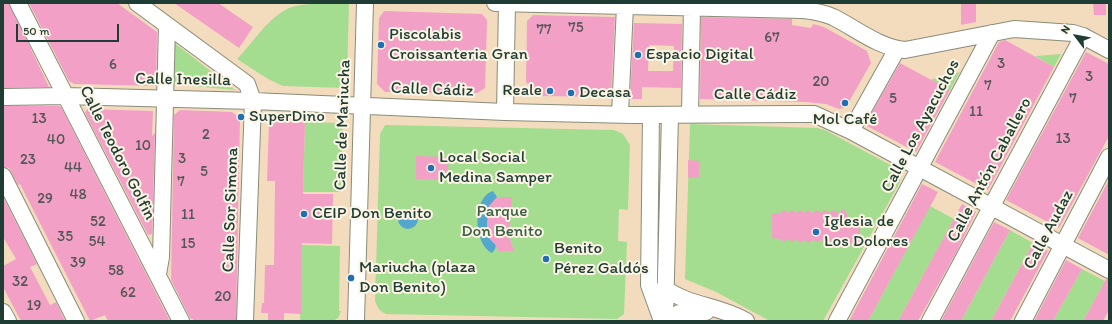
<!DOCTYPE html>
<meta charset="utf-8">
<style>
body{margin:0}
#map{position:relative;width:1112px;height:324px;overflow:hidden;background:#f3dcbe;font-family:Itim,sans-serif}
canvas{display:block}
.frame{position:absolute;inset:0;border:4px solid #1f3d34;pointer-events:none}
.north{position:absolute;left:1056px;top:16px;width:40px;height:40px;-webkit-text-stroke:3px #fcf5e5;paint-order:stroke;rotate:302deg;font-size:11px;font-weight:700;line-height:16px;text-align:center;color:#1f3d34}
.north::after{content:'';display:block;margin:auto;width:14px;height:18px;background:#1f3d34;clip-path:polygon(50% 0,100% 100%,50% 72%,0 100%)}
.scale{position:absolute;left:16px;top:24px;width:103px;height:18px;box-sizing:border-box;border:2px solid #1f3d34;border-top:0;padding-left:5px;font-size:12px;line-height:14px;white-space:nowrap;color:#1f3d34;-webkit-text-stroke:3px #fcf5e5;paint-order:stroke}
</style>
<div id="map">
<canvas width="1112" height="324"></canvas>
<div class="frame"></div>
<div class="north">N</div>
<div class="scale">50 m</div>
</div>
<script>
const c = document.querySelector('canvas').getContext('2d');
c.lineJoin = 'round';
function fill(path, color) {
  c.fillStyle = color;
  c.fill(path, 'evenodd');
}
function stroke(path, color, width, dash) {
  c.strokeStyle = color;
  c.lineWidth = width;
  c.lineCap = dash ? 'butt' : 'round';
  c.setLineDash(dash || []);
  c.stroke(path);
}
function drawText(font, color, halo, rows, align = 'center') {
  c.font = font + ' Itim,sans-serif';
  c.lineWidth = 4;
  c.setLineDash([]);
  c.textBaseline = 'middle';
  c.strokeStyle = halo;
  c.fillStyle = color;
  for (const [text, x, y, turn = 0] of rows) {
    c.save();
    c.translate(x, y);
    c.rotate((+turn || 0) * Math.PI / 180);
    c.textAlign = isNaN(turn) ? turn : align;
    if (halo) c.strokeText(text, 0, 0);
    c.fillText(text, 0, 0);
    c.restore();
  }
}
const green = new Path2D(`
 M 314,3 L 349,3 L 347,82 L 344,88 L 283,86 L 268,79 L 237,59 C 254,42 265,21 287,9 C 294,5 306,5 314,3 Z
 M 172,41 L 235,90 L 171,84 Z
 M 1061,54 L 1054,67 L 1035,56 Z
 M 960,72 L 950,90 L 930,80 Z
 M 305,122 L 343,123 L 341,192 L 303,192 Z
 M 690,124 L 817,128 L 825,130 L 898,169 L 901,175 L 900,182 L 823,321 L 770,321 L 716,292 L 685,279 Z
 M 385,125 L 614,130 L 623,134 L 630,145 L 628,210 L 619,209 L 618,241 L 627,242 L 624,314 L 617,319 L 386,314 C 379,311 378,308 375,301 L 380,134 Z
 M 930,206 L 954,219 L 898,321 L 868,321 Z
 M 1010,230 L 1033,243 L 991,321 L 961,321 Z
 M 302,245 L 340,246 L 339,311 L 341,311 L 338,318 L 333,321 L 300,321 Z
 M 1082,269 L 1105,281 L 1083,321 L 1053,321 Z`);
const water = new Path2D(`
 M 493,191 L 497,197 L 489,207 L 487,226 L 489,238 L 496,245 L 495,249 L 492,253 C 473,244 472,197 493,191 Z
 M398 219a10 10 0 1 1 20 0a10 10 0 1 1-20 0Z`);
const building = new Path2D(`
 M 3,3 L 9,3 L 49,87 L 3,88 Z
 M 29,3 L 117,3 L 157,32 L 156,86 L 74,84 L 69,81 Z
 M 174,3 L 218,3 L 253,27 L 239,48 Z
 M 961,3 L 976,3 L 976,22 L 961,25 Z
 M 1093,3 L 1106,3 L 1106,15 L 1094,15 Z
 M 384,11 L 482,14 L 487,20 L 485,88 L 477,93 L 385,92 L 377,84 L 379,18 Z
 M 533,15 L 615,17 L 611,97 L 539,96 L 526,82 L 527,21 Z
 M 701,17 L 792,19 L 792,25 L 811,28 L 813,24 L 824,27 L 867,51 L 871,63 L 846,107 L 839,109 L 826,104 L 805,102 L 700,99 Z
 M 634,23 L 682,24 L 681,88 L 642,87 L 642,99 L 630,99 ZM 649,45 L 674,46 L 673,71 L 648,71 Z
 M 1005,40 L 1054,67 L 988,190 L 935,162 L 999,42 Z
 M 1086,52 L 1109,64 L 1109,136 L 1059,228 L 1006,200 Z
 M 900,63 L 950,90 L 916,152 L 865,125 Z
 M 3,106 L 58,106 L 61,107 L 170,321 L 108,321 L 105,315 L 90,321 L 20,184 L 18,185 L 9,168 L 3,167 Z
 M 87,109 L 153,111 L 152,136 L 155,133 L 152,234 L 148,235 L 85,113 Z
 M 180,110 L 232,112 L 240,118 L 236,321 L 194,320 L 190,318 L 171,280 L 174,115 Z
 M 269,122 L 305,122 L 303,194 L 333,194 L 332,244 L 302,243 L 301,314 L 284,313 L 284,321 L 268,321 L 268,313 L 261,313 L 262,303 L 264,303 L 265,265 L 274,265 L 275,181 L 267,181 Z
 M 416,156 L 448,157 L 447,180 L 416,179 Z
 M 688,160 L 699,161 L 699,177 L 688,178 Z
 M 1109,180 L 1109,255 L 1078,238 Z
 M 922,184 L 938,192 L 868,321 L 849,321 Z
 M 3,197 L 37,264 L 30,267 L 50,305 L 56,302 L 65,321 L 21,321 L 3,287 L 3,266 L 16,259 L 3,237 Z
 M 497,197 L 512,197 L 509,236 L 514,251 L 498,251 L 495,244 L 489,238 L 487,226 L 489,206 Z
 M 962,204 L 976,212 L 957,251 L 918,321 L 898,321 Z
 M 844,209 L 853,226 L 860,226 L 860,243 L 844,244 L 838,240 L 834,243 L 829,240 L 825,243 L 821,240 L 817,242 L 813,240 L 809,243 L 804,240 L 800,243 L 796,239 L 793,242 L 788,239 L 784,242 L 780,239 L 772,238 L 772,213 L 780,213 L 784,210 L 788,213 L 792,210 L 797,213 L 800,210 L 805,213 L 808,210 L 813,213 L 817,210 L 821,213 L 825,210 L 830,213 L 833,210 L 838,213 Z
 M 994,222 L 1010,230 L 961,321 L 941,321 Z
 M 1033,243 L 1048,251 L 1010,321 L 991,321 Z
 M 1066,260 L 1082,269 L 1053,321 L 1034,321 Z
 M 1106,279 L 1109,279 L 1109,310 L 1103,321 L 1083,321 Z`);
const minor = new Path2D(`
 M 18,3 L 181,321
 M 137,3 L 247,84 L 253,101 L 245,321
 M 495,3 L 803,10 C 813,11 824,13 833,17 C 857,29 878,47 905,50 L 1014,29 L 1073,33 L 1083,36 L 1109,50
 M 3,97 L 66,96 L 253,101 L 505,112 L 632,115 L 797,114 L 814,114 L 851,131 L 1109,270
 M 505,112 L 507,3
 M 620,114 L 625,6
 M 690,114 L 692,7
 M 651,115 L 649,285 L 662,321
 M 851,131 L 897,49
 M 3,176 L 76,321
 M 158,274 L 161,257 L 167,25
 M 664,288 C 691,307 719,305 746,321
 M 3,312 L 8,321
 M 665,317 L 670,115
 M 356,321 L 365,3
 M 670,321 L 679,313 L 706,312
 M 837,321 L 992,33
 M 930,321 L 1083,36
 M 1023,321 L 1109,157`);
const markers = [
 [381,45,4,"#1f6fb2"],
 [638,55,4,"#1f6fb2"],
 [550,91,4,"#1f6fb2"],
 [571,93,4,"#1f6fb2"],
 [845,103,4,"#1f6fb2"],
 [241,117,4,"#1f6fb2"],
 [431,168,4,"#1f6fb2"],
 [304,214,4,"#1f6fb2"],
 [816,232,4,"#1f6fb2"],
 [546,259,4,"#1f6fb2"],
 [351,278,4,"#1f6fb2"]
];
const numberNames = [
 ["75",576,28],
 ["77",544,30],
 ["67",772,38],
 ["3",1001,64],
 ["6",113,65],
 ["3",1089,77],
 ["20",821,82],
 ["7",988,86],
 ["5",893,99],
 ["7",1073,99],
 ["11",976,112],
 ["13",39,119],
 ["2",206,135],
 ["13",1063,139],
 ["40",56,140],
 ["10",143,146],
 ["3",182,159],
 ["23",28,160],
 ["44",73,168],
 ["5",204,172],
 ["7",181,182],
 ["48",78,195],
 ["29",45,199],
 ["11",188,215],
 ["52",98,222],
 ["35",65,237],
 ["54",97,242],
 ["15",188,244],
 ["39",78,263],
 ["58",116,271],
 ["32",20,282],
 ["62",128,293],
 ["20",223,297],
 ["19",34,306]
];
const poiNames = [
 ["Piscolabis",389,35],
 ["Croissanteria Gran",389,55],
 ["Espacio Digital",646,55],
 ["Reale",542,91,"right"],
 ["Decasa",579,93],
 ["SuperDino",249,117],
 ["Mol Café",845,120,"center"],
 ["Local Social",439,158],
 ["Medina Samper",439,178],
 ["CEIP Don Benito",312,214],
 ["Iglesia de",824,222],
 ["Los Dolores",824,242],
 ["Benito",554,249],
 ["Pérez Galdós",554,269],
 ["Mariucha (plaza",359,268],
 ["Don Benito)",359,288]
];
const streetNames = [
 ["Calle Inesilla",183,80,1],
 ["Calle Cádiz",432,90,2],
 ["Calle Cádiz",755,95],
 ["Calle de Mariucha",343,125,-88],
 ["Calle Los Ayacuchos",921,126,-62],
 ["Calle Teodoro Golfin",117,153,63],
 ["Calle Antón Caballero",990,170,-62],
 ["Calle Sor Simona",231,210,-88],
 ["Calle Audaz",1049,230,-62]
];
const parkNames = [
 ["Parque",502,212],
 ["Don Benito",502,232]
];
fill(green, '#a4dd8f');
fill(water, '#53a6ce');
fill(building, '#f3a0c6');
stroke(minor, '#898c79', 18);
stroke(minor, '#fff', 16);
for (const [x, y, r, color] of markers) {
  const dot = new Path2D();
  dot.arc(x, y, r, 0, 2 * Math.PI);
  c.fillStyle = color;
  c.fill(dot);
  stroke(dot, '#fcf5e5', 1.5);
}
drawText('15px', '#545658', null, numberNames);
drawText('17px', '#1f3d34', '#fcf5e5', poiNames, 'left');
drawText('17px', '#1f3d34', '#fcf5e5', streetNames);
drawText('17px', '#3a5d46', '#fcf5e5', parkNames);
</script>
